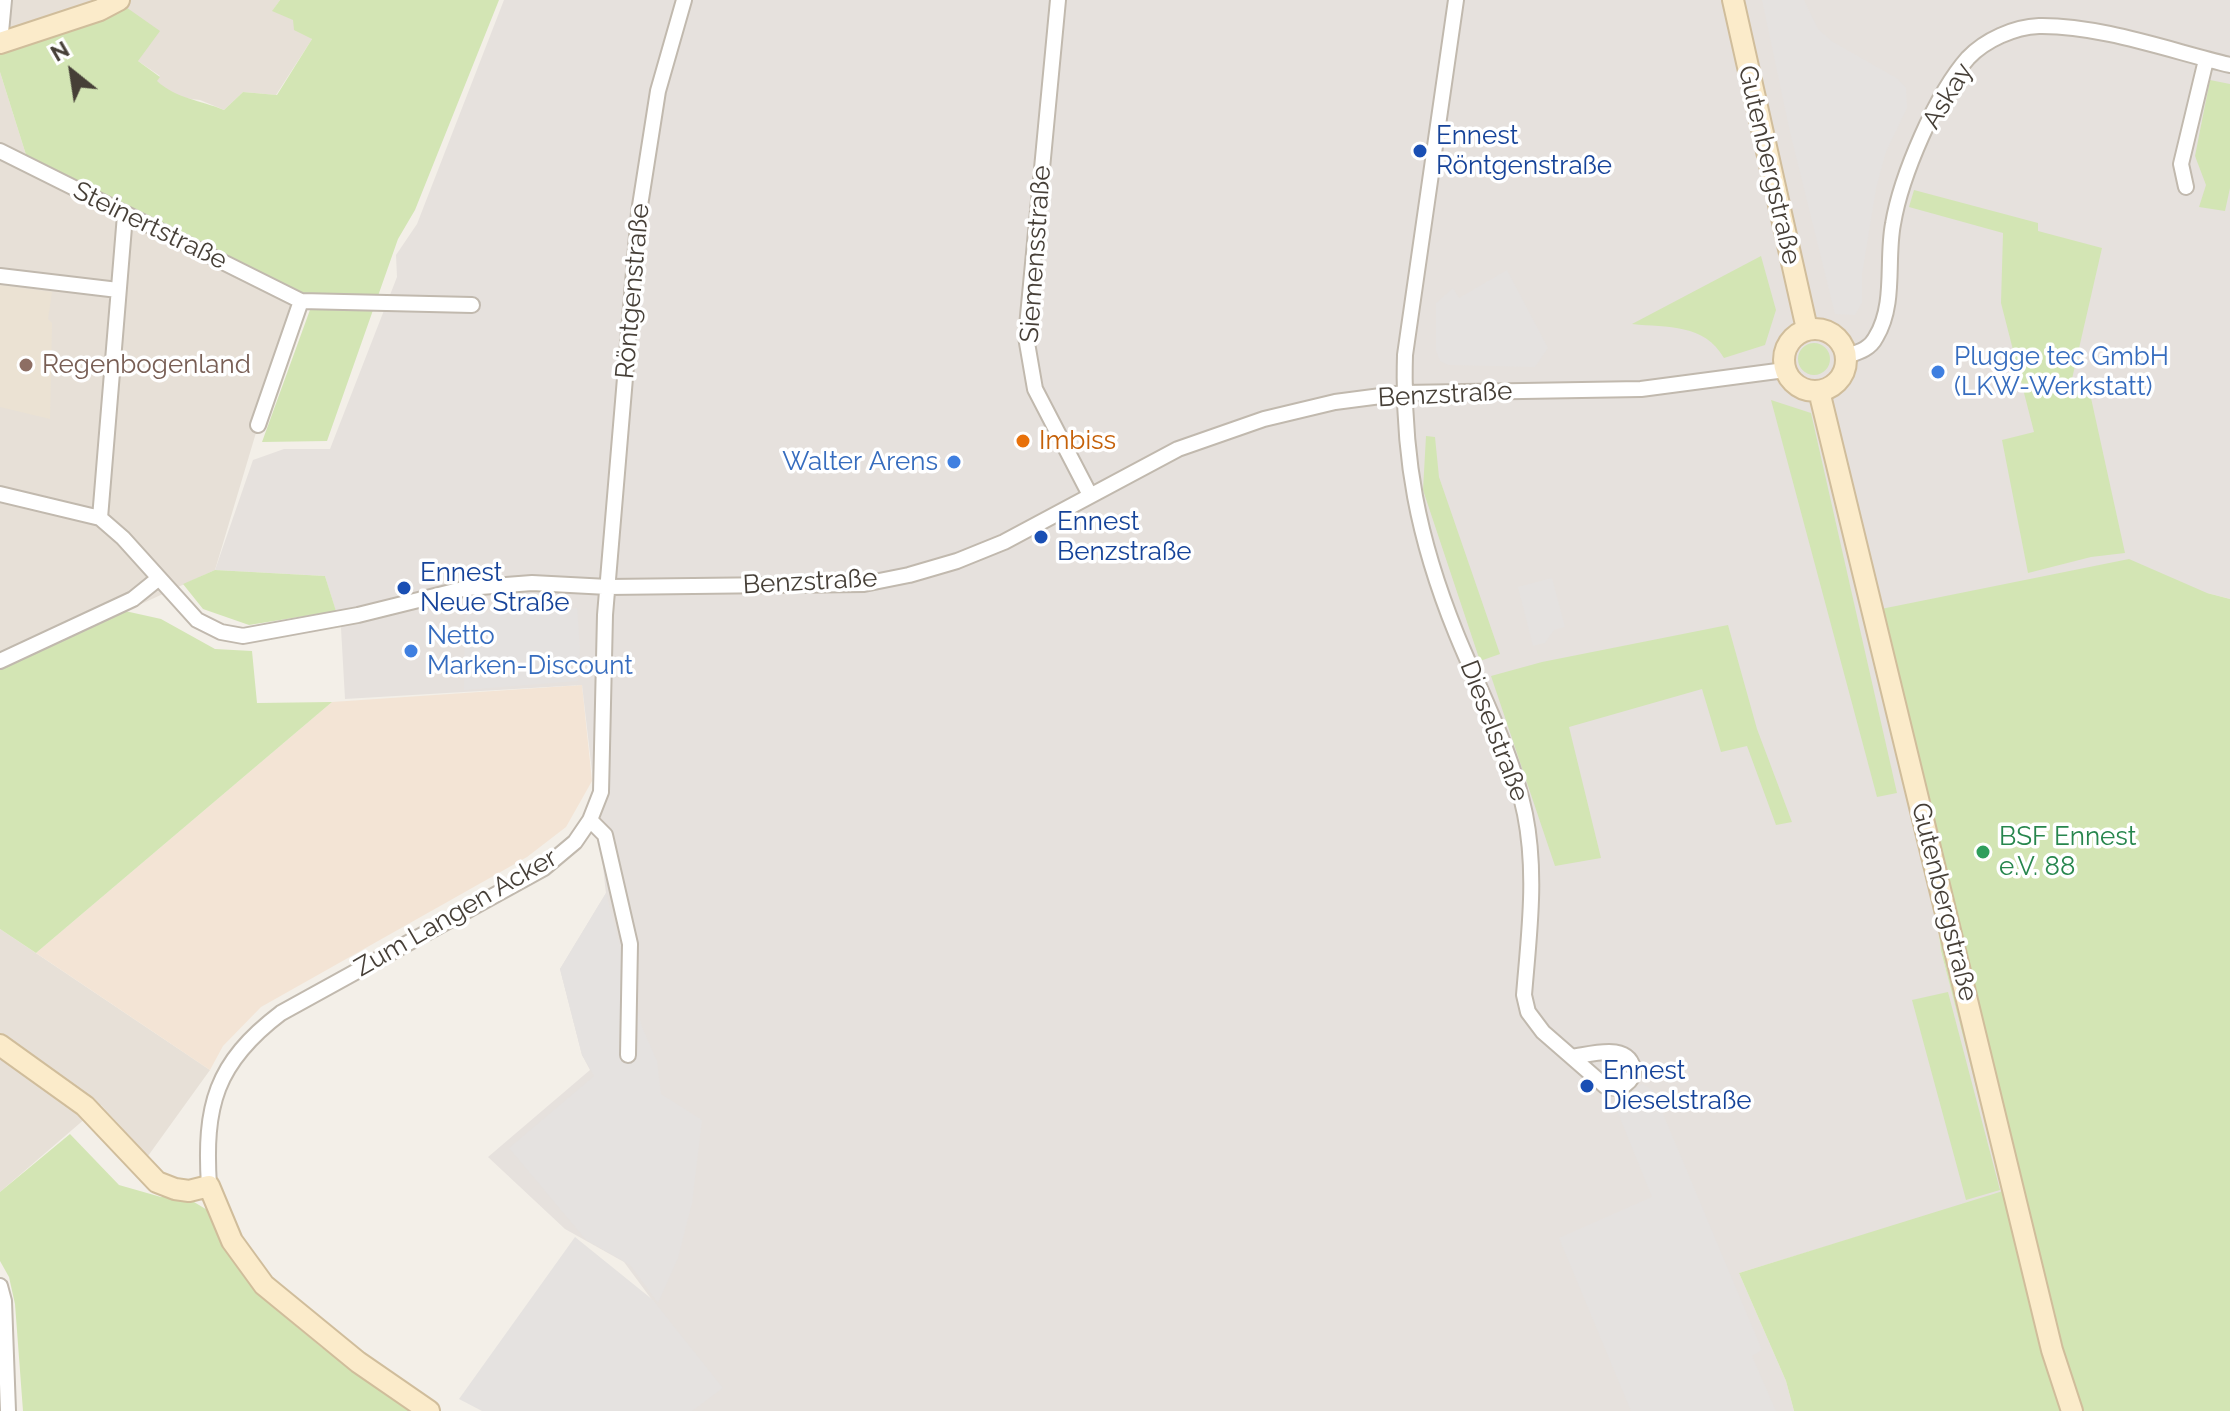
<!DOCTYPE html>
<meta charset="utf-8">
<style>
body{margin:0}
#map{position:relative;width:2230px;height:1411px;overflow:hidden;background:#f3efe8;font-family:Raleway,sans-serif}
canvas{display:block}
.north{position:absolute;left:32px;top:32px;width:80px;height:80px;-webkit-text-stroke:6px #fff;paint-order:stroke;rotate:330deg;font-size:22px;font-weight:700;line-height:32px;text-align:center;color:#463f37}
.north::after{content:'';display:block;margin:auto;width:28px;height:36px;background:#463f37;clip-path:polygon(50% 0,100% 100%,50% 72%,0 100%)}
</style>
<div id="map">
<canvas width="2230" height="1411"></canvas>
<div class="north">N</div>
</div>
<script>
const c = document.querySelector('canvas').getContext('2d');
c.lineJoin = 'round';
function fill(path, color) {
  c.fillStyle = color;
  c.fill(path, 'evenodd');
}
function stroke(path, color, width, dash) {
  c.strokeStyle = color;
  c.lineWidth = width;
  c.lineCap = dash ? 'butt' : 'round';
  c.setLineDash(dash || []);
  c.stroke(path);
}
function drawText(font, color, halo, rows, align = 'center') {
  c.font = font + ' Raleway,sans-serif';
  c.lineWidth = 7;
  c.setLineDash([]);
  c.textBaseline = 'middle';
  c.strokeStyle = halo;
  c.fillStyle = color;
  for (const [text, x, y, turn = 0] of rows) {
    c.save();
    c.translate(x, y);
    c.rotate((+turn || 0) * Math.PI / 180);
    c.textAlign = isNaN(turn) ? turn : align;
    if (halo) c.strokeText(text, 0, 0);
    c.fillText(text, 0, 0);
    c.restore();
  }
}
const residential = new Path2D(`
 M 0,0 L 280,0 L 273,10 L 294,20 L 312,39 L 276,95 L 243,92 L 224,110 L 200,100 L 183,98 L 169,92 L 156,81 L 160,76 L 138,61 L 0,51 Z
 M 0,72 L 27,158 L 298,292 L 215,570 L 0,669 Z
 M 0,929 L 210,1070 L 148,1156 L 101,1105 L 0,1192 Z`);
const commercial = new Path2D(`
 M 582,685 L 592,781 L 566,827 L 527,857 L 261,1007 L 223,1046 L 210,1070 L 36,953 L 332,702 Z`);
const industrial = new Path2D(`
 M 504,0 L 2230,0 L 2230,599 L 2207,593 L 1924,817 L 1941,951 L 2004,1192 L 1739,1273 L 1786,1381 L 1794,1411 L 593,1411 L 655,1304 L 624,1262 L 565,1229 L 488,1157 L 590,1070 L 582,1055 L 560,969 L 606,893 L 582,685 L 345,699 L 341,628 L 325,576 L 215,570 L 253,460 L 284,449 L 330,449 L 397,277 L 396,255 L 417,224 Z`);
const education = new Path2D(`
 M 0,285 L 52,292 L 48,319 L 52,323 L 50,419 L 0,407 Z`);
const green = new Path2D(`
 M 280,0 L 499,0 L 415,210 L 398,239 L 327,441 L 262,442 L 315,296 L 298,292 L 27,158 L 0,72 L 0,51 L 123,5 L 160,31 L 138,61 L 160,77 L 157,81 C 177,99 200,100 224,110 L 243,92 L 277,95 L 312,39 L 294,30 L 293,20 L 272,11 Z
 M 2210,80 L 2230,84 L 2230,188 L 2225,211 L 2199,207 L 2206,185 L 2195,156 Z
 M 1914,190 L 2038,223 L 2038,231 L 2102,248 L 2069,392 L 2091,398 L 2125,553 L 2091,557 L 2028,573 L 2002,440 L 2034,432 L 2001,303 L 2003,233 L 1909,207 Z
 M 1761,256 L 1776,310 L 1765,345 L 1724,358 C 1704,323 1668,328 1632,324 Z
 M1798 359a16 16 0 1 1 32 0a16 16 0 1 1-32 0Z
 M 1771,400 L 1811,413 L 1897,793 L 1877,797 Z
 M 1426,436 L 1435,437 L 1439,477 L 1500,654 L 1480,661 L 1423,490 Z
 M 2129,559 L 2207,593 L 2230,599 L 2230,1411 L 1794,1411 L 1786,1381 L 1739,1273 L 2003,1191 L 1941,951 L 1924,817 L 1881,609 Z
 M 215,570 L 325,576 L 336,611 L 249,625 L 203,609 L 183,584 Z
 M 125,611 L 161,619 L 215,649 L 252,651 L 257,703 L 332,702 L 36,953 L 0,929 L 0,669 Z
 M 1728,625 L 1757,729 L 1792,822 L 1776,825 L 1747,746 L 1721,752 L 1702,689 L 1569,727 L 1601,858 L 1555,866 L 1491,676 L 1542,662 Z
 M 1948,992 L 2000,1190 L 1966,1200 L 1912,1000 Z
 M 70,1134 L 119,1185 L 161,1197 L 184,1196 L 209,1211 L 232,1256 L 267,1302 L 321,1347 L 411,1411 L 23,1411 L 15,1304 L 9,1277 L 0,1261 L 0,1192 Z`);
const parking = new Path2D(`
 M 1762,0 L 1804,0 L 1818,29 L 1833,42 L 1898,79 L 1906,88 L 1907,108 L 1885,154 L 1876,189 L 1862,274 L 1862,303 L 1855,315 L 1835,314 L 1790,132 Z
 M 1507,270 L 1548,348 L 1535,367 L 1448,365 L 1440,361 L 1436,351 L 1436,303 L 1453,288 L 1459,298 Z
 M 1552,578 L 1565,627 L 1554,630 L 1545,643 L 1533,646 L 1518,587 Z
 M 577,608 L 580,648 L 578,681 L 464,690 L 465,616 L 476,613 Z
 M 606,893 L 642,1027 L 657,1061 L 661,1094 L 702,1120 L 692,1203 L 678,1258 L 658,1303 L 630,1265 L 586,1240 L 509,1148 L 594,1076 L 582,1055 L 560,969 Z
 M 1642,1084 L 1653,1090 L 1762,1350 L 1752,1356 L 1776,1411 L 1631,1411 L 1559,1238 L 1652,1197 L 1614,1103 Z
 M 575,1237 L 653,1300 L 723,1388 L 692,1411 L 482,1411 L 459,1399 Z`);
const street = new Path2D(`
 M 1058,0 L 1026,337 L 1035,389 L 1090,495
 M 1456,0 L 1405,355 C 1402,457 1418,539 1456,633 C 1480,692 1512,751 1525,814 C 1537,874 1529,934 1524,995 L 1528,1012 L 1543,1032 L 1605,1086 C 1618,1090 1629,1086 1634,1073 C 1631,1041 1593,1054 1572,1057
 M 0,43 L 4,0
 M 0,151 L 301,301 L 472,305
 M 2186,187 L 2181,164 L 2206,60
 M 125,215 L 100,518 L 123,538 L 197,620 L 221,632 L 243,636 L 358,615 L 467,588 L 532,583 L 608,587 L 864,584 L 909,575 L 957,561 L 1004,542 L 1178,449 L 1264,419 L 1335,402 L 1404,393 L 1641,389 L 1785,370
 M 0,276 L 118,290
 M 1847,356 C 1859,352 1870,349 1876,337 C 1896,304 1886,260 1893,224 C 1901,176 1936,94 1968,58 C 1985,40 2014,27 2039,26 C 2100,25 2171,51 2230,65
 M 258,425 L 301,301
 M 0,494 L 100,518
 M 0,661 L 133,599 L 159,578
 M 590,820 L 605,835 L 630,944 L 628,1055
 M 209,1186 C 204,1106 215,1063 281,1013 L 544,868 L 575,842 L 590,820 L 601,792 L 605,615 L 639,212 L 658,91 L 684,0
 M 0,1286 L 4,1301 L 8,1411`);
const secondary = new Path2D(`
 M 1733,0 L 1807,329
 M 0,43 L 100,10 L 119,0
 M1784 360a31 31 0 1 1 62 0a31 31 0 1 1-62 0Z
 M 1819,391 L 2052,1350 L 2072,1411
 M 0,1045 L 85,1106 L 157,1182 L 175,1189 L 189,1191 L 209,1186 L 232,1241 L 264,1285 L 358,1362 L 429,1411`);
const markers = [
 [1420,151,8,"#1a4fb4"],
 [26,365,8,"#8d6e63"],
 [1938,372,8,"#3f7fe0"],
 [1023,441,8,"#e8710a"],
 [954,462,8,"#3f7fe0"],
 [1041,537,8,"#1a4fb4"],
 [404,588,8,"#1a4fb4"],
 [411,651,8,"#3f7fe0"],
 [1983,852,8,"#2e9e5b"],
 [1587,1086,8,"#1a4fb4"]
];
const streetNames = [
 ["Askay",1948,96,-59],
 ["Gutenbergstraße",1769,165,77],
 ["Steinertstraße",150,226,26],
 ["Siemensstraße",1036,254,-86],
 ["Röntgenstraße",633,291,-85],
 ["Benzstraße",1445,395,-3],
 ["Benzstraße",810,582,-3],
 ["Dieselstraße",1494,731,69],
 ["Gutenbergstraße",1944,902,76],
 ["Zum Langen Acker",456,913,-30]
];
const transitNames = [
 ["Ennest",1436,136],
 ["Röntgenstraße",1436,166],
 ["Ennest",1057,522],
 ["Benzstraße",1057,552],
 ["Ennest",420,573],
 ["Neue Straße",420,603],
 ["Ennest",1603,1071],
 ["Dieselstraße",1603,1101]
];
const shopNames = [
 ["Plugge tec GmbH",1954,357],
 ["(LKW-Werkstatt)",1954,387],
 ["Walter Arens",938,462,"right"],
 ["Netto",427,636],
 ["Marken-Discount",427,666]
];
const educationNames = [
 ["Regenbogenland",42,365]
];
const foodNames = [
 ["Imbiss",1039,441]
];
const leisureNames = [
 ["BSF Ennest",1999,837],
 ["e.V. 88",1999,867]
];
fill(residential, '#e7e0d7');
fill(commercial, '#f3e4d5');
fill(industrial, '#e6e1dd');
fill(education, '#ebe2d3');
fill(green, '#d3e5b4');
fill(parking, '#e5e2e0');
stroke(street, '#c1b9ae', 18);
stroke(secondary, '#d0bd9b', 24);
stroke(street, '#fff', 14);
stroke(secondary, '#fbebca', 20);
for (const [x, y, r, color] of markers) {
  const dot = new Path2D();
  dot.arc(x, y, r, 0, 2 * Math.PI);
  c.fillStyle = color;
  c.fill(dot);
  stroke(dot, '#fff', 3);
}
drawText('26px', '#463f37', '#fff', streetNames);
drawText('26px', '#164399', '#fff', transitNames, 'left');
drawText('26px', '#366cbe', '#fff', shopNames, 'left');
drawText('26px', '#785e54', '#fff', educationNames, 'left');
drawText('26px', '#c56008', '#fff', foodNames, 'left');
drawText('26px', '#27864d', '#fff', leisureNames, 'left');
</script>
